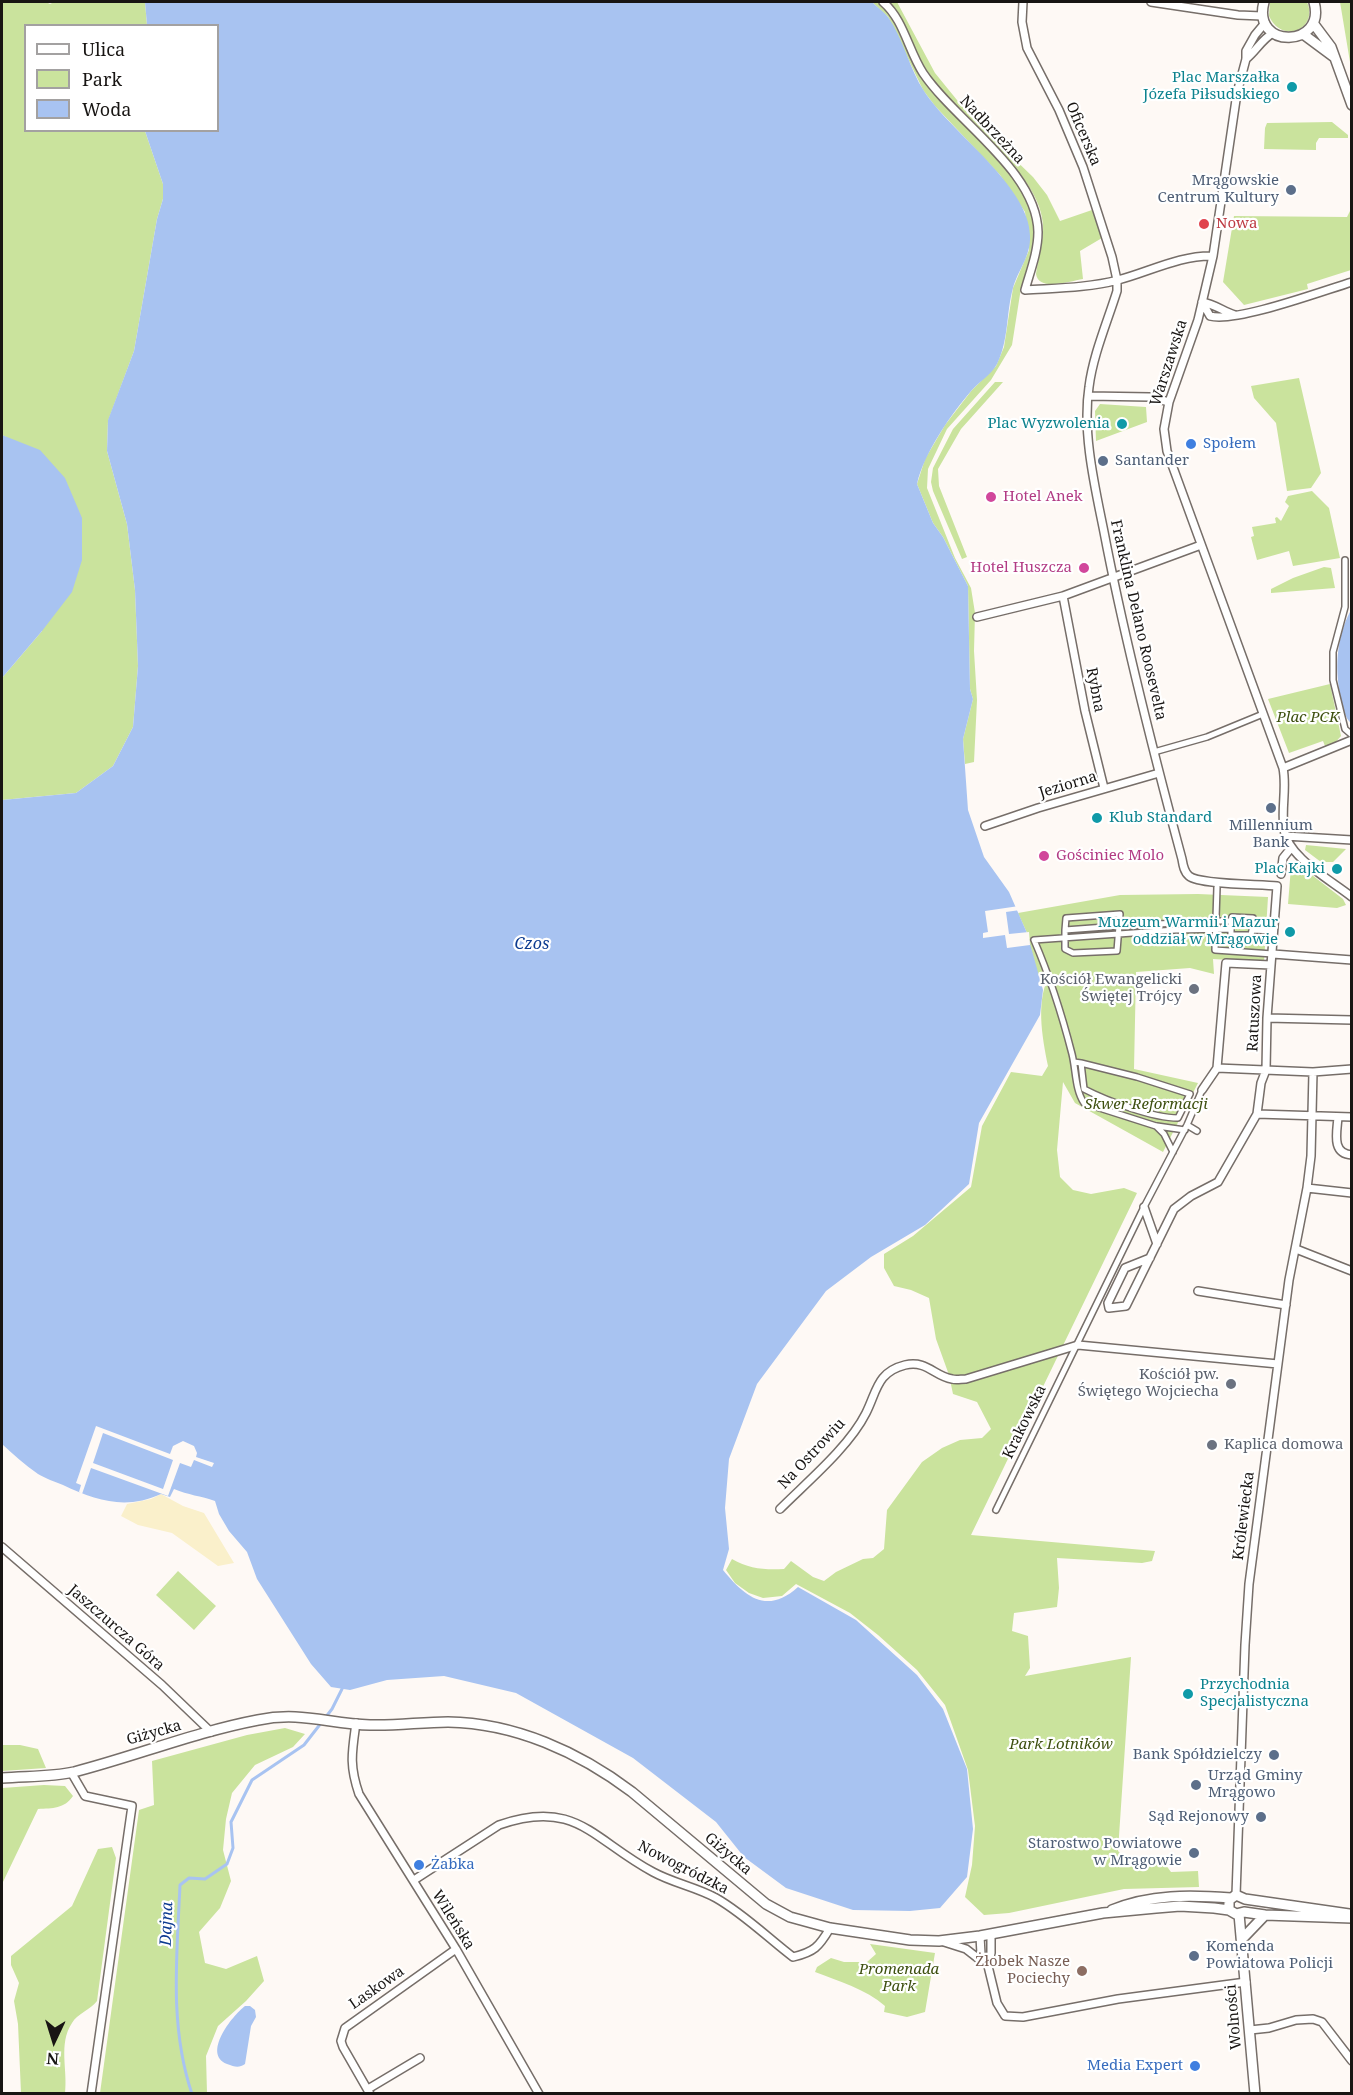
<!DOCTYPE html>
<meta charset="utf-8">
<style>
body{margin:0}
#map{position:relative;width:1353px;height:2095px;overflow:hidden;background:#fef9f5;font-family:"Noto Serif",serif}
canvas{display:block}
.frame{position:absolute;inset:0;border:3px solid #181513;pointer-events:none}
.legend{position:absolute;left:24px;top:24px;width:195px;height:108px;box-sizing:border-box;background:#fff;border:2px solid #a3a1a1;margin:0;padding:8px 10px;list-style:none;font-size:18px;color:#181513}
.legend li{display:flex;align-items:center;gap:12px;height:30px}
.legend b{width:30px;border:2px solid #a3a1a1}
.north{position:absolute;left:24px;top:2011px;width:60px;height:60px;-webkit-text-stroke:4px #fff;paint-order:stroke;rotate:184deg;font-size:16px;font-weight:700;line-height:24px;text-align:center;color:#181513}
.north::after{content:'';display:block;margin:auto;width:21px;height:27px;background:#181513;clip-path:polygon(50% 0,100% 100%,50% 72%,0 100%)}
</style>
<div id="map">
<canvas width="1353" height="2095"></canvas>
<div class="frame"></div>
<ul class="legend">
<li><b style="height:8px;background:#fff"></b>Ulica</li>
<li><b style="height:16px;background:#cae39d"></b>Park</li>
<li><b style="height:16px;background:#a8c3f1"></b>Woda</li>
</ul>
<div class="north">N</div>
</div>
<script>
const c = document.querySelector('canvas').getContext('2d');
c.lineJoin = 'round';
function fill(path, color) {
  c.fillStyle = color;
  c.fill(path, 'evenodd');
}
function stroke(path, color, width, dash) {
  c.strokeStyle = color;
  c.lineWidth = width;
  c.lineCap = dash ? 'butt' : 'round';
  c.setLineDash(dash || []);
  c.stroke(path);
}
function drawText(font, color, halo, rows, align = 'center') {
  c.font = font + ' "Noto Serif",serif';
  c.lineWidth = 4.5;
  c.setLineDash([]);
  c.textBaseline = 'middle';
  c.strokeStyle = halo;
  c.fillStyle = color;
  for (const [text, x, y, turn = 0] of rows) {
    c.save();
    c.translate(x, y);
    c.rotate((+turn || 0) * Math.PI / 180);
    c.textAlign = isNaN(turn) ? turn : align;
    if (halo) c.strokeText(text, 0, 0);
    c.fillText(text, 0, 0);
    c.restore();
  }
}
const green = new Path2D(`
 M 2,2 L 46,2 L 50,4 L 54,2 L 145,2 L 147,25 L 26,26 L 26,130 L 145,131 L 163,184 L 163,199 L 157,219 L 134,351 L 108,421 L 107,451 L 127,524 L 135,590 L 138,666 L 133,727 L 113,766 L 76,793 L 2,800 L 2,678 L 42,631 L 6,437 L 2,435 Z
 M 872,2 L 877,2 L 890,14 L 909,54 L 920,74 L 934,92 L 947,108 L 1010,171 L 1027,199 L 1032,214 L 1035,230 L 1034,244 L 1021,288 L 1012,345 L 991,380 L 947,429 L 928,469 L 927,488 L 955,558 L 971,588 L 975,613 L 974,651 L 977,700 L 974,762 L 965,764 L 963,739 L 973,699 L 970,689 L 968,586 L 943,537 L 933,523 L 917,484 L 925,459 L 945,425 L 972,390 L 996,366 L 1004,347 L 1013,288 L 1029,250 L 1025,212 L 1000,175 L 935,106 L 923,90 L 888,17 Z
 M 890,2 L 897,2 L 935,73 L 970,116 L 1033,177 L 1047,195 L 1060,221 L 1092,210 L 1102,238 L 1080,251 L 1083,279 C 1070,281 1039,292 1036,274 C 1038,259 1044,240 1043,225 C 1041,177 972,127 943,92 C 920,65 906,33 890,2 Z
 M 1270,2 L 1307,2 C 1319,29 1282,45 1269,16 Z
 M 1340,2 L 1351,2 L 1351,68 Z
 M 1332,122 L 1348,135 L 1348,138 L 1319,138 L 1316,143 L 1316,150 L 1264,149 L 1265,128 L 1267,123 Z
 M 1351,209 L 1351,270 L 1307,284 L 1308,289 L 1244,305 L 1223,282 L 1234,216 L 1347,217 Z
 M 1299,378 L 1321,473 L 1311,488 L 1287,491 L 1276,423 L 1254,398 L 1251,386 Z
 M 995,382 L 1003,382 L 961,429 L 938,469 L 939,486 L 967,557 L 962,559 L 933,491 L 931,482 L 933,468 L 953,429 Z
 M 1100,404 L 1146,407 L 1147,422 L 1096,441 L 1095,411 Z
 M 1312,491 L 1329,508 L 1340,558 L 1293,566 L 1289,551 L 1257,560 L 1251,537 L 1254,536 L 1252,527 L 1276,523 L 1275,518 L 1277,517 L 1281,521 L 1289,506 L 1285,502 L 1288,496 Z
 M 1324,567 L 1331,568 L 1335,588 L 1271,593 L 1271,589 L 1293,578 Z
 M 1330,684 L 1341,736 L 1334,744 L 1325,746 L 1323,741 L 1289,753 L 1268,699 Z
 M 1306,845 L 1346,849 L 1333,862 L 1321,862 L 1305,850 Z
 M 1295,862 L 1343,899 L 1346,905 L 1337,908 L 1288,904 L 1291,867 Z
 M 1198,894 L 1268,897 L 1264,962 L 1213,959 L 1214,974 L 1190,968 L 1136,972 L 1134,1069 L 1198,1083 L 1163,1152 L 1075,1103 L 1063,1082 L 1057,1150 L 1060,1177 L 1073,1190 L 1091,1194 L 1124,1188 L 1137,1193 L 971,1535 L 1155,1551 L 1152,1561 L 1142,1563 L 1057,1558 L 1059,1588 L 1057,1607 L 1014,1613 L 1012,1631 L 1028,1636 L 1030,1668 L 1025,1676 L 1131,1657 L 1118,1851 L 1123,1856 L 1165,1864 L 1171,1872 L 1198,1871 L 1199,1887 L 1124,1889 L 1009,1913 L 984,1915 L 965,1897 L 972,1865 L 975,1826 L 968,1770 L 945,1705 L 917,1670 L 878,1635 L 850,1613 L 796,1584 L 782,1596 L 763,1598 L 749,1593 L 735,1583 L 726,1570 L 732,1559 C 749,1569 765,1570 784,1569 L 791,1561 L 813,1577 L 824,1581 L 836,1572 L 863,1559 L 873,1558 L 884,1549 L 887,1510 L 922,1462 L 942,1448 L 960,1440 L 982,1438 L 991,1429 L 977,1402 L 953,1394 L 949,1375 L 936,1339 L 929,1298 L 911,1290 L 894,1286 L 884,1268 L 884,1254 L 913,1236 L 971,1187 L 982,1126 L 1011,1072 L 1042,1076 L 1048,1066 C 1042,1036 1035,999 1051,972 L 1038,976 L 1027,933 L 1018,913 L 1120,895 Z
 M 178,1571 L 216,1606 L 194,1630 L 156,1595 Z
 M 285,1728 L 305,1734 L 293,1747 L 255,1765 L 232,1793 L 226,1819 L 223,1850 L 231,1881 L 220,1908 L 199,1932 L 205,1963 L 226,1969 L 257,1956 L 264,1981 L 246,2001 L 218,2026 L 206,2056 L 207,2093 L 100,2093 L 139,1810 L 154,1805 L 152,1761 L 247,1735 Z
 M 2,1745 L 20,1745 L 38,1749 L 46,1768 L 2,1771 Z
 M 44,1785 L 65,1786 L 73,1796 C 64,1809 53,1808 38,1809 L 2,1884 L 2,1788 Z
 M 112,1847 L 116,1858 L 97,2001 C 90,2010 77,2014 72,2023 C 58,2044 68,2070 65,2093 L 21,2093 L 18,2024 L 14,2001 L 19,1983 L 11,1965 L 11,1956 L 72,1906 L 98,1849 Z
 M 870,1944 L 935,1953 L 925,2012 L 907,2017 L 884,2012 L 885,2006 C 866,1989 838,1981 815,1972 L 817,1967 L 831,1958 L 844,1962 L 867,1962 L 876,1954 Z`);
const sand = new Path2D(`
 M 161,1494 L 183,1506 L 204,1513 L 234,1563 L 218,1566 L 172,1533 L 138,1525 L 121,1516 L 127,1504 L 151,1499 Z`);
const water = new Path2D(`
 M 145,2 L 872,2 C 877,7 884,12 888,17 C 903,38 910,70 924,91 C 951,133 1030,186 1030,236 C 1031,256 1018,270 1013,288 C 1006,313 1009,340 997,364 C 992,374 980,381 972,390 C 951,414 924,453 917,484 L 933,523 L 943,537 L 968,586 L 970,689 L 973,699 L 963,739 L 968,810 L 984,857 L 1009,892 L 1027,933 L 1043,990 L 1040,1015 L 979,1123 L 969,1184 L 925,1225 L 871,1257 L 826,1291 L 757,1384 L 729,1459 L 725,1508 L 729,1549 L 723,1570 C 745,1597 767,1615 798,1587 L 856,1620 L 917,1675 L 943,1709 L 967,1769 L 973,1829 L 967,1877 L 940,1908 L 910,1911 L 853,1910 L 786,1888 L 744,1857 L 716,1822 L 633,1758 L 516,1693 L 444,1676 L 387,1680 L 350,1690 L 331,1687 L 311,1664 L 257,1579 L 247,1552 L 229,1531 L 219,1514 L 215,1501 C 201,1496 188,1495 174,1489 L 170,1497 L 161,1494 C 126,1510 97,1501 63,1485 C 55,1482 45,1478 38,1474 C 25,1465 13,1454 2,1444 L 2,800 L 76,793 L 113,766 L 133,727 L 138,666 L 135,590 L 127,524 L 107,451 L 108,420 L 134,351 L 157,219 L 163,199 L 163,184 L 145,131 L 218,130 L 218,26 L 147,25 Z
 M 2,435 L 40,450 L 65,478 L 82,518 L 82,560 L 72,592 L 42,631 L 2,678 Z
 M 1351,610 L 1351,723 C 1345,718 1344,710 1342,702 C 1334,672 1336,637 1351,610 Z
 M 245,2006 L 250,2006 L 255,2010 L 256,2017 L 251,2026 L 245,2064 C 239,2068 235,2067 227,2064 C 202,2054 232,2016 245,2006 Z`);
const pier = new Path2D(`
 M 1019,906 L 1020,910 L 1006,912 L 1009,934 L 1029,932 L 1030,945 L 1007,948 L 1005,935 L 983,938 L 983,933 L 988,932 L 985,911 Z
 M 96,1426 L 170,1454 L 173,1446 L 183,1441 L 194,1446 L 197,1453 L 196,1457 L 214,1463 L 212,1467 L 194,1460 L 191,1467 L 180,1463 L 168,1496 L 91,1468 L 82,1494 L 79,1492 L 81,1485 L 76,1483 ZM 103,1433 L 173,1460 L 163,1489 L 93,1463 Z`);
const stream = new Path2D(`
 M 192,2094 C 169,2026 177,1955 180,1885 L 189,1878 L 205,1879 L 227,1864 L 233,1848 L 231,1822 L 252,1780 L 304,1745 L 332,1709 L 342,1689`);
const pedestrian = new Path2D(`
 M 1345,560 L 1345,607 L 1333,652 L 1333,680 L 1345,729 L 1352,735
 M 1154,752 L 1207,737 L 1263,714
 M 1217,887 L 1215,950 L 1273,954
 M 1231,921 L 1232,917 L 1253,918 L 1252,930
 M 1119,926 L 1117,951 L 1073,953 L 1065,949 L 1065,930 Z
 M 1065,930 L 1066,918 L 1120,914 L 1119,926 L 1216,921 L 1231,921 L 1231,929
 M 1074,1062 L 1081,1063 L 1137,1077 L 1190,1094 L 1178,1118 C 1153,1118 1107,1101 1084,1089 L 1081,1063
 M 1187,1125 L 1197,1131
 M 1157,1126 L 1185,1130
 M 1173,1152 L 1164,1134 L 1156,1126 L 1084,1103 C 1075,1090 1076,1070 1072,1054 C 1062,1015 1050,977 1034,940 L 1175,930 L 1231,929 L 1231,935 L 1251,935 L 1252,930 L 1274,931
 M 996,1510 L 1144,1207 L 1187,1125 L 1202,1090`);
const minor = new Path2D(`
 M 883,2 C 904,20 908,50 923,73 C 956,122 1037,171 1038,232 C 1038,252 1030,272 1025,290 C 1055,288 1088,288 1118,280 C 1149,272 1180,255 1213,256
 M 1023,2 L 1022,22 L 1027,48 L 1059,110 L 1083,167 L 1112,257 L 1117,280 L 1117,291 C 1107,323 1093,355 1089,387 C 1082,433 1095,487 1104,532 C 1125,642 1153,751 1182,859 C 1183,865 1184,872 1189,876 C 1200,885 1260,884 1277,886 L 1267,1018 L 1266,1070 L 1261,1083 L 1257,1114 L 1218,1182 L 1191,1196 L 1174,1209 L 1126,1306 L 1109,1308 L 1108,1303 L 1125,1268 L 1150,1258
 M 1151,2 L 1238,15 L 1262,16
 M 1265,23 L 1255,35 L 1246,51 L 1246,59 L 1237,93 L 1213,256 L 1198,320 L 1169,402 L 1164,429 L 1167,451 L 1283,768 C 1287,788 1281,808 1284,829 C 1287,857 1331,880 1352,897
 M 1246,59 C 1256,51 1262,39 1273,33
 M 1202,302 L 1210,316 C 1236,323 1322,291 1352,282
 M 1202,302 C 1214,304 1223,311 1235,315
 M 1088,396 L 1150,397 L 1169,402
 M 1063,596 L 1085,711 L 1104,788
 M 977,617 L 1063,596 L 1201,545
 M 1283,768 L 1352,740
 M 985,826 L 1038,808 L 1159,773
 M 1285,836 L 1352,840
 M 1281,874 L 1283,858 L 1291,848
 M 1273,954 L 1352,960
 M 1267,1018 L 1352,1020
 M 1217,1068 L 1226,963 L 1271,965
 M 1217,1068 L 1313,1072 L 1352,1069
 M 1202,1090 L 1217,1068
 M 1257,1114 L 1352,1117
 M 1338,1117 C 1337,1132 1331,1154 1352,1155
 M 1307,1188 L 1352,1193
 M 1144,1207 L 1157,1244
 M 1296,1249 L 1352,1271
 M 1198,1291 L 1286,1305
 M 780,1509 C 807,1482 849,1447 866,1413 C 877,1391 877,1372 905,1365 C 927,1360 934,1376 952,1379 C 956,1380 961,1379 966,1379 L 1078,1345 L 1278,1364
 M 2,1547 L 162,1685 L 211,1732
 M 356,1723 C 352,1752 349,1765 359,1794 L 456,1949 L 539,2094
 M 71,1772 L 85,1796 L 132,1806 L 91,2094
 M 414,1880 L 499,1825 C 576,1798 593,1840 653,1872 C 673,1883 696,1887 716,1898 C 744,1914 768,1938 793,1957 C 814,1952 819,1947 830,1928
 M 1236,1895 L 1245,1645 L 1249,1584 L 1289,1280 L 1307,1188 L 1311,1156 L 1313,1072
 M 980,1936 L 981,1954 L 988,1966 L 997,2003 L 1005,2016 L 1023,2017 L 1118,1999 L 1246,1982
 M 944,1942 L 966,1949 L 984,1963
 M 988,1966 L 991,1953 L 991,1934
 M 1250,2030 L 1269,2028 L 1296,2020 L 1313,2019 L 1322,2022 L 1352,2061
 M 368,2089 L 420,2058
 M 370,2094 L 343,2047 L 341,2041 L 345,2028 L 456,1949`);
const tertiary = new Path2D(`
 M 1264,2 C 1251,50 1327,48 1314,2
 M 1313,23 L 1331,47 L 1352,105
 M 1303,34 L 1334,57
 M 2,1778 C 25,1776 51,1777 74,1772 C 136,1756 195,1732 258,1720 C 301,1711 329,1724 370,1725 C 396,1726 422,1722 448,1722 C 515,1723 579,1752 632,1792 L 766,1904 L 790,1917 L 830,1928 L 910,1940 L 939,1941 L 980,1936 L 1103,1913 L 1156,1908 L 1180,1906 L 1214,1908 L 1229,1910 L 1236,1914 L 1244,1912 L 1265,1915 L 1352,1918
 M 1112,1910 C 1150,1894 1191,1895 1231,1898
 M 1229,1910 L 1229,1900 L 1236,1895 L 1245,1899 L 1349,1914
 M 1239,1914 L 1255,2094
 M 1242,1939 L 1265,1915`);
const markers = [
 [1292,87,6,"#0f9aa8"],
 [1291,190,6,"#5c6f8a"],
 [1204,224,6,"#e0444e"],
 [1122,424,6,"#0f9aa8"],
 [1191,444,6,"#3f7fe0"],
 [1103,461,6,"#5c6f8a"],
 [991,497,6,"#d1479c"],
 [1084,568,6,"#d1479c"],
 [1271,808,6,"#5c6f8a"],
 [1097,818,6,"#0f9aa8"],
 [1044,856,6,"#d1479c"],
 [1337,869,6,"#0f9aa8"],
 [1290,932,6,"#0f9aa8"],
 [1194,989,6,"#6b7280"],
 [1231,1384,6,"#6b7280"],
 [1212,1445,6,"#6b7280"],
 [1188,1694,6,"#0f9aa8"],
 [1274,1755,6,"#5c6f8a"],
 [1196,1785,6,"#5c6f8a"],
 [1261,1817,6,"#5c6f8a"],
 [1194,1853,6,"#5c6f8a"],
 [419,1865,6,"#3f7fe0"],
 [1194,1956,6,"#5c6f8a"],
 [1082,1971,6,"#8d6e63"],
 [1195,2066,6,"#3f7fe0"]
];
const cultureNames = [
 ["Plac Marszałka",1280,78],
 ["Józefa Piłsudskiego",1280,95],
 ["Plac Wyzwolenia",1110,424],
 ["Klub Standard",1109,818,"left"],
 ["Plac Kajki",1325,869],
 ["Muzeum Warmii i Mazur",1278,923],
 ["oddział w Mrągowie",1278,940],
 ["Przychodnia",1200,1685,"left"],
 ["Specjalistyczna",1200,1702,"left"]
];
const streetNames = [
 ["Nadbrzeżna",992,130,47],
 ["Oficerska",1083,134,67],
 ["Warszawska",1169,363,-72],
 ["Franklina Delano Roosevelta",1138,620,77],
 ["Rybna",1095,690,79],
 ["Jeziorna",1068,785,-17],
 ["Ratuszowa",1255,1013,-87],
 ["Krakowska",1025,1422,-64],
 ["Na Ostrowiu",812,1454,-47],
 ["Królewiecka",1244,1516,-83],
 ["Jaszczurcza Góra",116,1628,41],
 ["Giżycka",154,1733,-16],
 ["Giżycka",728,1854,40],
 ["Nowogródzka",683,1868,27],
 ["Wileńska",453,1920,58],
 ["Laskowa",377,1988,-35],
 ["Wolności",1234,2017,-95]
];
const serviceNames = [
 ["Mrągowskie",1279,181],
 ["Centrum Kultury",1279,198],
 ["Santander",1115,461,"left"],
 ["Millennium",1271,826,"center"],
 ["Bank",1271,843,"center"],
 ["Bank Spółdzielczy",1262,1755],
 ["Urząd Gminy",1208,1776,"left"],
 ["Mrągowo",1208,1793,"left"],
 ["Sąd Rejonowy",1249,1817],
 ["Starostwo Powiatowe",1182,1844],
 ["w Mrągowie",1182,1861],
 ["Komenda",1206,1947,"left"],
 ["Powiatowa Policji",1206,1964,"left"]
];
const healthNames = [
 ["Nowa",1216,224]
];
const shopNames = [
 ["Społem",1203,444],
 ["Żabka",431,1865],
 ["Media Expert",1183,2066,"right"]
];
const hotelNames = [
 ["Hotel Anek",1003,497],
 ["Hotel Huszcza",1072,568,"right"],
 ["Gościniec Molo",1056,856]
];
const parkNames = [
 ["Plac PCK",1308,718],
 ["Skwer Reformacji",1146,1105],
 ["Park Lotników",1061,1745],
 ["Promenada",899,1970],
 ["Park",899,1987]
];
const worshipNames = [
 ["Kościół Ewangelicki",1182,980],
 ["Świętej Trójcy",1182,997],
 ["Kościół pw.",1219,1375],
 ["Świętego Wojciecha",1219,1392],
 ["Kaplica domowa",1224,1445,"left"]
];
const educationNames = [
 ["Żłobek Nasze",1070,1962],
 ["Pociechy",1070,1979]
];
const waterNames = [
 ["Czos",532,944],
 ["Dajna",167,1924,-88]
];
fill(green, '#cae39d');
fill(sand, '#faf0cb');
fill(water, '#a8c3f1');
fill(pier, '#fef9f5');
stroke(stream, '#a8c3f1', 3);
stroke(pedestrian, '#766e69', 8);
stroke(minor, '#766e69', 10);
stroke(tertiary, '#766e69', 12);
stroke(pedestrian, '#fff', 5);
stroke(minor, '#fff', 7);
stroke(tertiary, '#fff', 9);
for (const [x, y, r, color] of markers) {
  const dot = new Path2D();
  dot.arc(x, y, r, 0, 2 * Math.PI);
  c.fillStyle = color;
  c.fill(dot);
  stroke(dot, '#fff', 2);
}
drawText('15px', '#0d838f', '#fff', cultureNames, 'right');
drawText('15px', '#181513', '#fff', streetNames);
drawText('15px', '#4e5e75', '#fff', serviceNames, 'right');
drawText('15px', '#be3a42', '#fff', healthNames, 'left');
drawText('15px', '#366cbe', '#fff', shopNames, 'left');
drawText('15px', '#b23c85', '#fff', hotelNames, 'left');
drawText('italic 15px', '#3d4f0f', '#fff', parkNames);
drawText('15px', '#5b616d', '#fff', worshipNames, 'right');
drawText('15px', '#785e54', '#fff', educationNames, 'right');
drawText('italic 16px', '#0c3b90', '#fff', waterNames);
</script>
